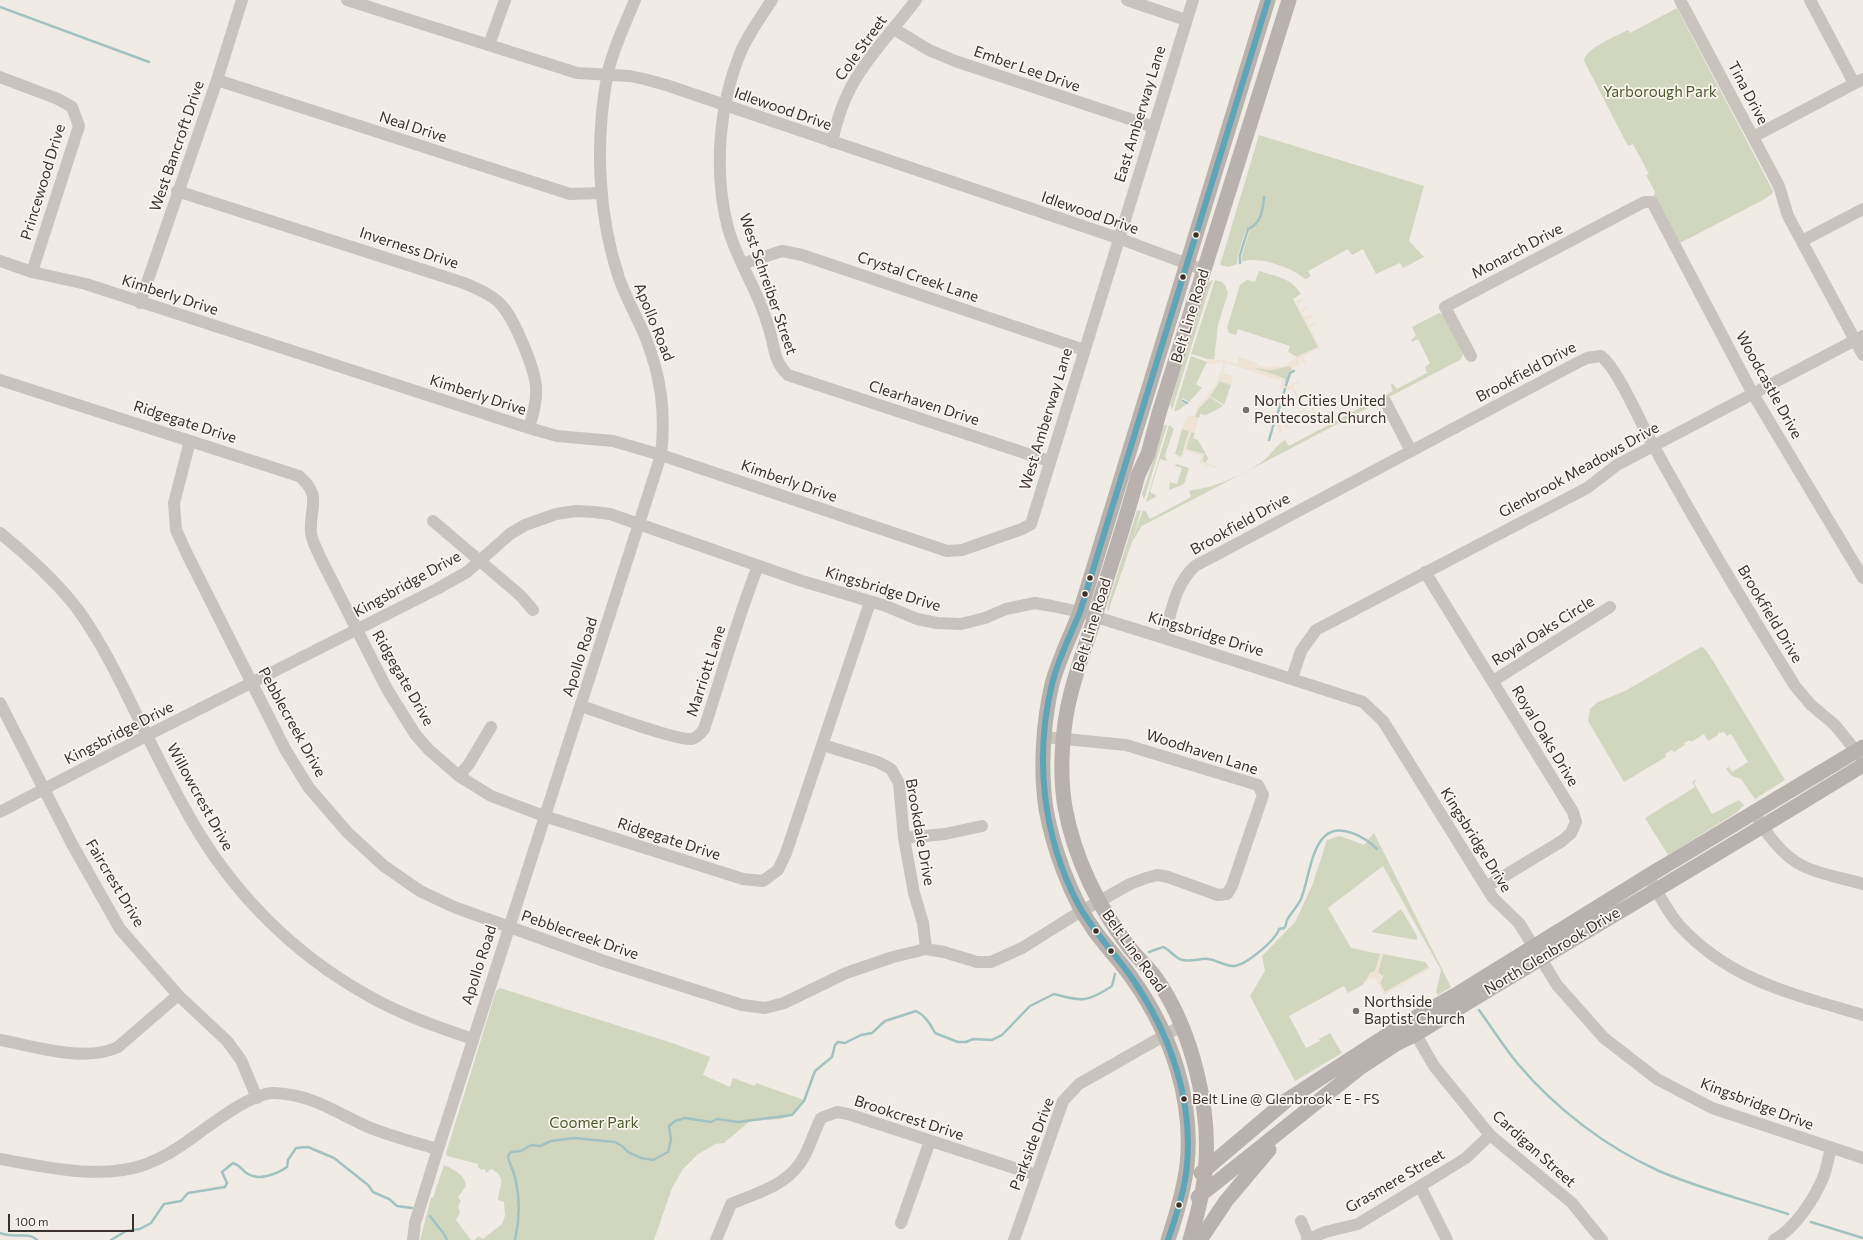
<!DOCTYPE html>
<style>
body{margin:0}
#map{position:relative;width:1863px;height:1240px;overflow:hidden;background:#f0ebe5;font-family:Commissioner,sans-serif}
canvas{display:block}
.scale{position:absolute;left:8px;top:1214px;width:126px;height:18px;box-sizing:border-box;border:2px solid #3b302b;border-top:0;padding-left:5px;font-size:12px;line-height:14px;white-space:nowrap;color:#3b302b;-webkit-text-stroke:3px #fbf5ee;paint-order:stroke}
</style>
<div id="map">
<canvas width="1863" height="1240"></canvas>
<div class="scale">100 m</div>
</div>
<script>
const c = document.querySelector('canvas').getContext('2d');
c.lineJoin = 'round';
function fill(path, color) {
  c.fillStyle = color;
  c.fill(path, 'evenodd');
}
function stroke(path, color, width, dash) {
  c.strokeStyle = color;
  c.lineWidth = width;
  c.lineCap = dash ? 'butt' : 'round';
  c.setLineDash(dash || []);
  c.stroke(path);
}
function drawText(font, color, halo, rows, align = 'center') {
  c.font = font + ' Commissioner,sans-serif';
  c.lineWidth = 3.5;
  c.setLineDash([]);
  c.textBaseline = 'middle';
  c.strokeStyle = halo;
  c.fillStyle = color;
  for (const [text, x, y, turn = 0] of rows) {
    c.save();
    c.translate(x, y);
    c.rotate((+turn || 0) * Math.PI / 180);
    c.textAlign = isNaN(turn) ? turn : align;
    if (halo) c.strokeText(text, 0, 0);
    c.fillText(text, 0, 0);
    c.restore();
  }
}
const green = new Path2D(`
 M 1677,8 L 1773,191 L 1772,194 L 1763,200 L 1680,243 L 1654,196 L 1655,192 L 1646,175 L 1649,174 L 1633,144 L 1628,146 L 1584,61 C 1585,48 1617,36 1628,30 L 1630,33 Z
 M 1259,135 L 1424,186 L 1409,241 L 1424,257 L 1403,268 L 1400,263 L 1376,274 L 1363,249 L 1352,255 L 1348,249 L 1308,271 L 1311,276 L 1306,279 C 1301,277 1299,274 1295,272 C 1281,265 1257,256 1242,262 L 1242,256 L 1249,232 L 1246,229 L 1238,255 L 1237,264 L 1229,267 L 1220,265 Z
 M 1259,271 C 1277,277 1290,277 1301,294 L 1293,299 L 1318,347 L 1297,357 L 1288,352 L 1290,346 L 1238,329 L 1236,335 L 1229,333 L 1227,328 L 1240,285 L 1247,280 L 1255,282 Z
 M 1213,280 L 1208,292 L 1172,410 L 1170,404 L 1193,330 C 1196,326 1204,293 1207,283 Z
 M 1215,280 L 1222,282 L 1225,285 L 1228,293 L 1218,325 L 1214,361 L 1191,354 Z
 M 1439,313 L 1446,316 L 1464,353 L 1460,360 L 1142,526 L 1132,542 L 1108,612 L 1107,607 L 1137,511 L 1141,510 L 1134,536 L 1143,510 L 1146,512 L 1150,519 L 1191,497 L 1189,491 L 1191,490 C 1212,489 1245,474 1263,461 C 1271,455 1276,445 1285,440 L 1289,446 L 1360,408 L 1358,402 L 1360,401 L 1363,407 L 1393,391 L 1391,385 L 1392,383 L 1397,389 L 1427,373 L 1425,367 L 1430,363 L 1418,339 L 1412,342 L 1411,340 L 1416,336 L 1412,327 Z
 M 1191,356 L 1207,362 L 1196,384 L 1202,388 L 1189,402 L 1183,398 L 1181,402 L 1186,404 L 1179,410 L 1174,411 Z
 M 1289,366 L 1293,370 L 1289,373 L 1285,384 L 1285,379 L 1256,369 L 1257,368 L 1269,370 Z
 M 1220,381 L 1231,385 L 1224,405 L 1210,396 Z
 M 1210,397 L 1223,406 L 1206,415 L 1200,414 L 1199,418 L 1195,417 L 1198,409 Z
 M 1165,425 L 1167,425 L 1144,500 L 1142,494 L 1158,447 L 1162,428 Z
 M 1169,425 L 1174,429 L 1165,455 L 1167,461 L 1160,459 L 1150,492 L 1157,496 L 1146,502 Z
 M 1182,429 L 1189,431 L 1181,457 L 1175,454 Z
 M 1191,432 L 1195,433 L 1193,438 L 1198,440 L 1208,458 L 1206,463 L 1202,461 L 1204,454 L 1186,449 Z
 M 1176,464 L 1189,468 L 1184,484 L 1169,490 L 1170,482 L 1177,484 L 1182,468 L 1175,466 Z
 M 1701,647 L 1704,648 L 1710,656 L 1785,780 L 1755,799 L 1741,779 L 1732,776 L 1726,769 L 1729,767 L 1732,772 L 1748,762 L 1731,734 L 1727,736 L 1724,732 L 1718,733 L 1718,735 L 1708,741 L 1704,734 L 1691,742 L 1690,740 L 1684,743 L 1685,745 L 1674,752 L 1672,750 L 1665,754 L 1666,757 L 1624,782 L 1588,721 L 1590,709 L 1598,702 L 1625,691 Z
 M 1697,779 L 1694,783 L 1712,814 L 1739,800 L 1744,805 L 1736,813 L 1668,855 L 1645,818 L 1695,787 L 1692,782 Z
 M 1374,833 L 1451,987 L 1438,995 L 1436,992 L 1441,970 L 1383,866 L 1328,908 L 1351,948 L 1380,954 L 1375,971 L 1370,973 L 1364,984 L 1348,993 L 1344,986 L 1289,1016 L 1306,1048 L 1320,1041 L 1319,1039 L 1330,1033 L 1342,1053 L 1295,1081 L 1250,996 L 1265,971 L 1262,956 L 1295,922 L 1312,886 L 1327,840 L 1340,836 L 1364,845 Z
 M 1401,909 L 1417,936 L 1417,940 L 1371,932 Z
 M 1383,954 L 1425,962 L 1429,967 L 1385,992 L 1380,983 L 1384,975 L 1382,976 L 1378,972 Z
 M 500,988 L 672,1043 L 710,1057 L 703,1075 L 730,1087 L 733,1078 L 755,1086 L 756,1083 L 804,1100 L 792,1115 L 781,1119 L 750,1121 L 724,1143 L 715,1144 L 697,1155 L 683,1169 L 672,1188 L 654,1240 L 475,1240 L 478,1236 L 483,1239 L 502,1224 L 505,1216 L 504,1202 L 498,1200 C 499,1187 508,1177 491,1169 L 486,1173 L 485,1169 L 481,1170 L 478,1167 L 478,1164 L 447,1156 L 446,1153 L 496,991 Z
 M 444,1165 C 454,1170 465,1174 466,1186 L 458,1197 L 461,1201 L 458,1206 L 460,1213 L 456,1220 L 471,1240 L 420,1240 L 431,1198 L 433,1198 Z`);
const plaza = new Path2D(`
 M 1294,298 L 1296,301 L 1302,298 L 1304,301 L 1298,304 L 1301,310 L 1307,306 L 1308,309 L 1302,312 L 1305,317 L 1311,314 L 1312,317 L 1306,320 L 1309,325 L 1315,322 L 1316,324 L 1310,328 L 1320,347 L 1303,357 L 1306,363 L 1304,364 L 1301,358 L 1298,359 L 1300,364 L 1292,368 L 1289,366 L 1272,370 L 1257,368 L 1256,369 L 1276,375 L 1285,379 L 1284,384 L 1289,386 L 1299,380 L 1300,382 L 1293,386 L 1306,410 L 1310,416 L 1313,406 L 1316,413 L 1308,418 L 1304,412 L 1295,416 L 1298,423 L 1295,424 L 1291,418 L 1286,421 L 1289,428 L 1286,429 L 1282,423 L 1280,424 L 1283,431 L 1280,432 L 1276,424 L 1271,422 L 1272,418 L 1282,421 L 1303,410 L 1292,389 L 1289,390 L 1280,388 L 1282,381 L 1226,363 L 1223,373 L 1233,376 L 1231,385 L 1219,381 L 1210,397 L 1198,409 L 1195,417 L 1199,418 L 1195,433 L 1191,432 L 1186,449 L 1204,455 L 1202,461 L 1216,466 L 1215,468 L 1200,463 L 1201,456 L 1185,450 L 1183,457 L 1181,457 L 1189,431 L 1182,429 L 1186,418 L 1189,415 L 1194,416 L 1197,407 L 1206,398 L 1217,381 L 1223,367 L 1223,362 L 1214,364 L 1207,363 L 1208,359 L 1224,360 L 1237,364 L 1239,357 L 1258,363 L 1258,365 L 1264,367 L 1285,366 L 1296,357 L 1318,347 Z
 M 1380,954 L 1383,954 L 1378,972 L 1382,976 L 1380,983 L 1385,992 L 1429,967 L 1430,969 L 1384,995 L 1388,1004 L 1377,980 L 1371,978 L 1364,984 L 1363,982 L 1368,979 L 1370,973 L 1375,971 Z`);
const stream = new Path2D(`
 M 0,7 L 149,62
 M 1240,263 L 1240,255 L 1248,229 C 1261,224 1263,210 1264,197
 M 1286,385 L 1290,373 L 1294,371
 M 1183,401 L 1187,403
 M 1276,419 L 1285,389
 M 1269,440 L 1274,423
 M 1149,952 L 1163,947 C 1171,950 1175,959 1183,960 C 1192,962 1200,958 1208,959 C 1217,960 1226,967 1235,966 C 1247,964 1276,940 1279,929 L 1284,928 C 1287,925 1286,923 1287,920 C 1291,913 1297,907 1301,899 C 1308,882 1311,848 1325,836 C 1340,822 1366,838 1377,849
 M 1479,1010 C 1492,1028 1504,1047 1518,1064 C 1556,1109 1606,1147 1659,1171 C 1701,1189 1745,1200 1788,1214
 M 430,1216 L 444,1234 L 447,1240
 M 1811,1222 L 1863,1238
 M 0,1233 C 14,1239 28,1231 37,1240
 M 111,1240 L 126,1231 L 140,1229 L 151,1223 L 164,1204 L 181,1201 L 188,1193 L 225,1187 L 227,1183 L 222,1172 L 233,1163 C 243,1167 241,1170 248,1174 C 259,1181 277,1174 287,1167 L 288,1160 L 296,1148 L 308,1147 L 334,1158 L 368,1185 L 373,1192 L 389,1199 L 397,1206 L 412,1208
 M 515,1240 C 520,1219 520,1198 515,1177 C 513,1169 509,1164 508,1156 L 511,1152 L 521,1151 L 531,1145 L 540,1146 L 551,1141 L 574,1138 L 615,1142 L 622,1146 L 628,1152 L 641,1158 L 653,1160 L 668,1152 L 671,1140 L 669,1126 L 675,1121 L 685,1118 L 711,1122 L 717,1119 L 738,1122 L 792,1115 L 804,1101 L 815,1071 L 832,1057 L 835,1045 L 838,1042 L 845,1043 L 861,1035 L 872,1033 L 885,1021 L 916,1011 C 926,1016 930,1024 935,1033 L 958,1042 L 966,1042 L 973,1039 L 992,1040 L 1002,1035 L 1030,1006 L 1054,994 C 1082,1002 1088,1002 1112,986 L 1115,974`);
const minor = new Path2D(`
 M 347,0 L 577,73 L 630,76 L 644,79 L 666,85 L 1118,238 L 1204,270
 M 772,0 C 761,16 750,32 742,49 C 719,103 713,171 728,228 C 735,254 750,278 760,303 C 764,312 767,322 770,332 C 775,349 774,362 788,375 L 1049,461
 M 1127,0 L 1186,20
 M 1680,0 L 1779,186 L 1788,216 L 1863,355
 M 1810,0 L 1854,83
 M 894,29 L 929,50 L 955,61 L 1154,127
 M 489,45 L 505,0
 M 0,77 L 58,99 L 72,107 L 79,126 L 32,272
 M 217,80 L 570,194 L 602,193
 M 1753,137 L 1863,79
 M 832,142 C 836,123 842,104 851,87 C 868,56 895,28 916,0
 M 177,191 L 464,283 C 477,289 494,295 503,307 C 515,321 534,367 536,386 C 537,401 533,414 529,428
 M 1802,241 L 1863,209
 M 0,261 L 32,272 L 86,284 L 529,428 L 557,436 L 613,441 L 661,455 L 947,551 L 962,550 L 1022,529 L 1031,524 L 1193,0
 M 742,264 L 782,251 L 802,255 L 1084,350
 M 140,303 L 217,80 L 242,0
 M 1471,356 L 1445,307 L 1644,202 L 1652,202 L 1753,394 L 1863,578
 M 0,380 L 299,476 C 323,496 309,507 311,533 C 312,541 317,550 320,557 L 387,689 L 415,734 L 429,750 L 459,776 L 491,796 L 544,816 L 743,879 L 763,881 L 778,870 L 786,853 L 870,602
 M 1385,401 L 1411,451
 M 190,441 L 174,503 L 176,530 L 189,558 L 285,749 L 309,788 L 348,833 L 384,866 L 420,891 L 454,907 L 604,961 L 742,1005 L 765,1008 L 784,1003 L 846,973 L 893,957 L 926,949 L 944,952 L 977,962 L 991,962 L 1022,948 L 1075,915 L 1130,884 L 1146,878 L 1157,875 L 1168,877 L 1218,895 L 1227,894 L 1232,886 L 1263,795 L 1258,785 L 1126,745 L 1045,737
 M 433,521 L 521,596 L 533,610
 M 0,533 C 26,554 51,577 72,602 C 92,627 108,657 122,685 C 144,729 165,774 189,816 C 231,891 292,953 367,995 C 400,1014 437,1027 473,1039
 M 1425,572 L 1573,812 L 1576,822 L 1571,833 L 1562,841 L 1486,887
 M 1164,638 C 1171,613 1175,584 1195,566 L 1573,365 L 1587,358 L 1601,356 C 1618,369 1641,424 1653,445 C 1698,527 1746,607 1795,686 L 1811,705 L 1835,725 L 1863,760
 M 1292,678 L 1301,651 L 1316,630 L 1587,488 L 1617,465 L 1863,336
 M 1493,681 L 1610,607
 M 0,703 L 72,844 L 120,929 L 178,995 L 227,1041 L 241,1060 L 257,1098
 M 581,706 C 600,712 676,741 692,739 C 697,738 701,733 704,729 C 722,675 737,619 758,566
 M 823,745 L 878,762 L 891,769 L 899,783 L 904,838 L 914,893 L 923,923 L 926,949
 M 459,776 L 469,764 L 491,727
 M 0,812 L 148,735 L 437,589 L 467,572 L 510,534 L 525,525 L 556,514 L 576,511 L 594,512 L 610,514 L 802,581 L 886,606 L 917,619 L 937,623 L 961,624 L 985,618 L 1006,609 L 1035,603 L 1052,606 L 1080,612 L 1164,638 L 1363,702 L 1383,721 L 1493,898 L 1519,923 L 1557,985 L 1604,1038 L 1657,1079 L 1712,1108 L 1863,1158
 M 1754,812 C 1766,833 1781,855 1803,866 C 1821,875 1844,878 1863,884
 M 904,838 L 945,834 L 982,826
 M 1648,876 C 1658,892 1666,910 1679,925 C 1730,981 1793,994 1863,1015
 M 1411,1026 L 1434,1066 L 1490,1135 L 1572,1203 L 1602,1240
 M 0,1040 C 34,1046 86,1063 118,1047 L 178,995
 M 0,1159 C 46,1167 99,1180 144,1165 C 154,1161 167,1155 176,1149 C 200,1134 248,1092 275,1093 C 313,1095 333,1111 366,1126 C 389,1136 413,1142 438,1149
 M 1420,1186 L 1447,1240
 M 1301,1221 L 1309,1240
 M 901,1223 L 930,1141
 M 413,1240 L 415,1223 L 438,1149 L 661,455 C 666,413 661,376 645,336 C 637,317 626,298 619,278 C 598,215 595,143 607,77 C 611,53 626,22 635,0
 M 716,1240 L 731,1204 C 759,1192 790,1185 805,1155 C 811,1143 815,1130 821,1118 L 837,1112 L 848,1114 L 1036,1175
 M 1014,1240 L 1063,1101 L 1079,1084 L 1181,1026
 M 1307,1240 L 1325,1232 L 1358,1224 L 1466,1158 L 1490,1135
 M 1774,1240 C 1795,1228 1813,1201 1823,1178 C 1827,1169 1828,1158 1831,1148`);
const major = new Path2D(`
 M 1201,1173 L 1287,1100 L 1409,1021 L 1459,993 L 1648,876 L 1863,747
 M 1198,1197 L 1361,1067 L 1396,1044 L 1416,1034 C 1564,943 1715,857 1863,765
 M 1168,1240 C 1176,1216 1184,1190 1187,1165 C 1194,1100 1171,1034 1134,981 C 1122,963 1107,948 1094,930 C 1071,898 1053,848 1046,809 C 1040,769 1043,723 1052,684 C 1058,661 1071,635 1080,612 L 1268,0
 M 1190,1240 C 1196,1218 1203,1196 1205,1172 C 1212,1112 1192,1031 1158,981 C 1150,968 1138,959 1129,947 C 1098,907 1074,857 1065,807 C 1059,773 1062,726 1071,693 C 1077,669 1085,646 1093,623 C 1108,573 1125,524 1138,475 L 1148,454 L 1159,413 L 1289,0
 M 1200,1240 L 1226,1201 L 1269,1150`);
const bus1 = new Path2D(`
 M 1168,1240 C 1176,1216 1185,1190 1187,1165 C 1193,1099 1170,1035 1134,981 C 1116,954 1093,932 1078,904 C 1043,837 1034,758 1052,684 C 1058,659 1070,636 1080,612 L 1268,0`);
const markers = [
 [1196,235,3.5,"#3b302b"],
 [1183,277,3.5,"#3b302b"],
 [1246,410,4,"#7a716c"],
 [1090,578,3.5,"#3b302b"],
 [1085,594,3.5,"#3b302b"],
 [1096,931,3.5,"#3b302b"],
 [1111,951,3.5,"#3b302b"],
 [1356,1011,4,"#7a716c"],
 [1184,1099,3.5,"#3b302b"],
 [1179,1205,3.5,"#3b302b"]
];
const busNames = [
 ["Belt Line @ Glenbrook - E - FS",1192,1099]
];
const streetNames = [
 ["Cole Street",861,48,-54],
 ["Ember Lee Drive",1027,69,19],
 ["Tina Drive",1748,93,62],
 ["Idlewood Drive",783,109,19],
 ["East Amberway Lane",1140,114,-73],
 ["Neal Drive",413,127,18],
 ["West Bancroft Drive",177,146,-71],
 ["Princewood Drive",43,182,-73],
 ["Idlewood Drive",1090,213,19],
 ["Inverness Drive",409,248,18],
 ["Monarch Drive",1517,251,-28],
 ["Crystal Creek Lane",918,277,19],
 ["West Schreiber Street",768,284,71],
 ["Kimberly Drive",170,295,18],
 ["Belt Line Road",1190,316,-73],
 ["Apollo Road",654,322,68],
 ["Brookfield Drive",1526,372,-28],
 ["Woodcastle Drive",1769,385,61],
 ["Kimberly Drive",478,395,18],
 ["Clearhaven Drive",924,403,18],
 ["West Amberway Lane",1046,419,-73],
 ["Ridgegate Drive",185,422,18],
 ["Glenbrook Meadows Drive",1579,470,-29],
 ["Kimberly Drive",789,481,19],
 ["Brookfield Drive",1240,524,-29],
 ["Kingsbridge Drive",407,584,-29],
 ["Kingsbridge Drive",883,589,17],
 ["Brookfield Drive",1770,614,59],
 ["Belt Line Road",1092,625,-73],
 ["Royal Oaks Circle",1543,631,-32],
 ["Kingsbridge Drive",1206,634,17],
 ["Apollo Road",580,657,-72],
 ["Marriott Lane",706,671,-72],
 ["Ridgegate Drive",403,678,60],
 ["Pebblecreek Drive",292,722,61],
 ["Kingsbridge Drive",119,733,-27],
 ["Royal Oaks Drive",1545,736,59],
 ["Woodhaven Lane",1202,752,18],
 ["Willowcrest Drive",200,797,61],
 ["Brookdale Drive",920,832,80],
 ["Ridgegate Drive",669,839,18],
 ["Kingsbridge Drive",1476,840,58],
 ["Faircrest Drive",115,883,59],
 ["Pebblecreek Drive",580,935,19],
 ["Belt Line Road",1134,951,54],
 ["North Glenbrook Drive",1552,951,-31],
 ["Apollo Road",479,965,-72],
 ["Kingsbridge Drive",1757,1104,21],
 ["Brookcrest Drive",909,1118,18],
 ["Parkside Drive",1032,1144,-69],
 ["Cardigan Street",1534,1149,42],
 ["Grasmere Street",1395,1181,-30]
];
const parkNames = [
 ["Yarborough Park",1660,92],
 ["Coomer Park",594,1123]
];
const poiNames = [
 ["North Cities United",1254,401],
 ["Pentecostal Church",1254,418],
 ["Northside",1364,1002],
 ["Baptist Church",1364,1019]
];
fill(green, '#d1d6bf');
fill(plaza, '#eee3d5');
stroke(stream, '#a1c2c1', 2.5);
stroke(minor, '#c9c3be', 12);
stroke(major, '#b8b1ad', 15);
stroke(bus1, '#5fa5b8', 6);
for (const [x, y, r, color] of markers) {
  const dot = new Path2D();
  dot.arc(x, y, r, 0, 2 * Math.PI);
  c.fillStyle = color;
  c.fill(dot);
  stroke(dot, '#fbf5ee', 1.5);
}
drawText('14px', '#3b302b', '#fbf5ee', busNames, 'left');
drawText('15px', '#3b302b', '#fbf5ee', streetNames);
drawText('15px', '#4a5a2e', '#fbf5ee', parkNames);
drawText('15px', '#3b302b', '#fbf5ee', poiNames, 'left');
</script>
